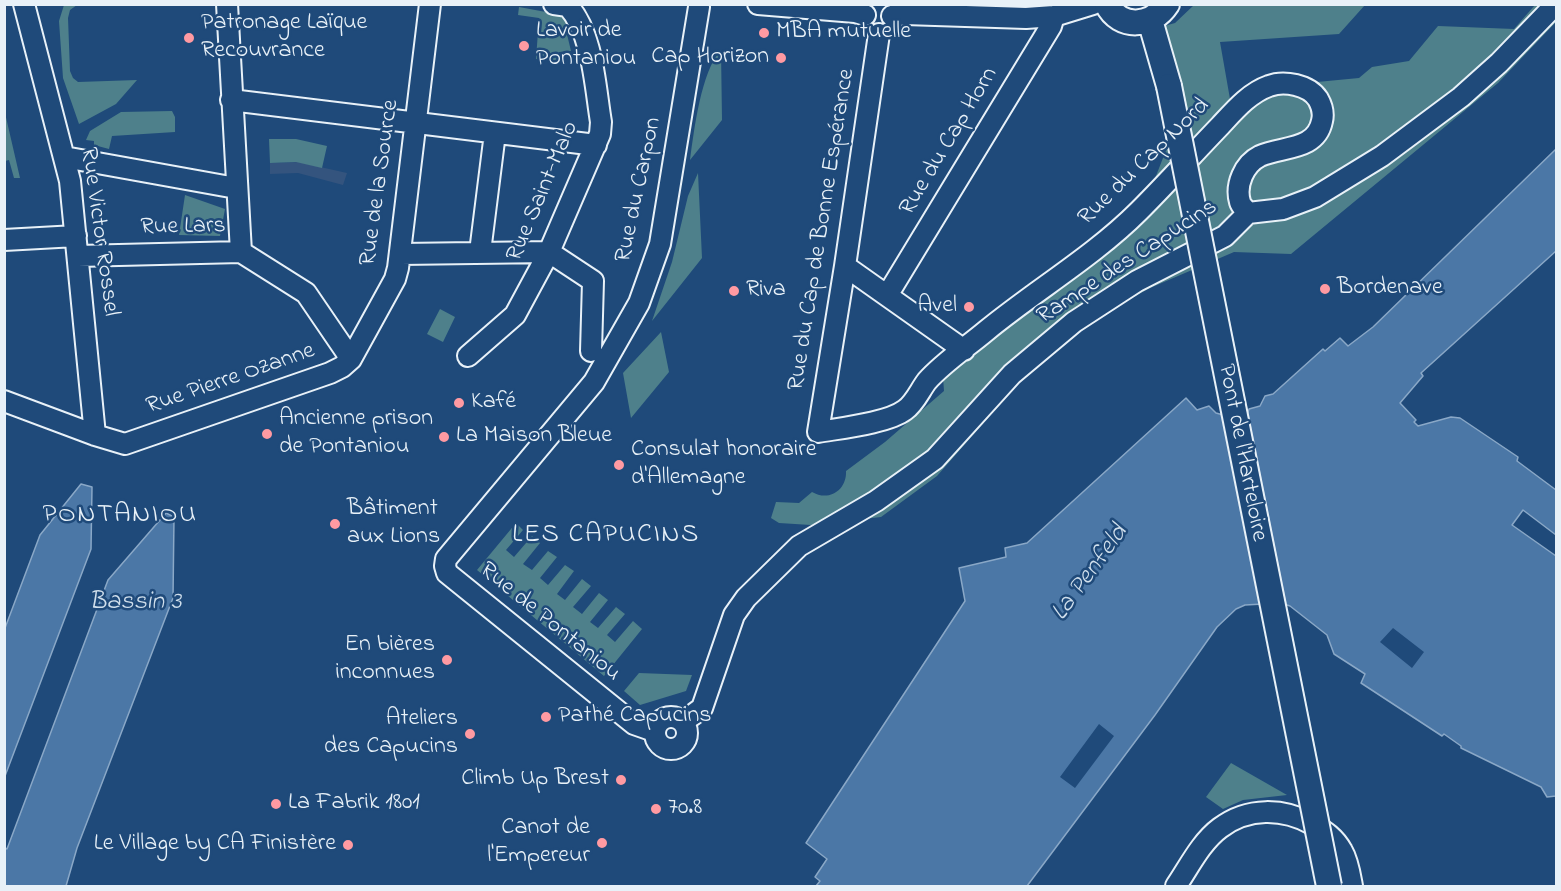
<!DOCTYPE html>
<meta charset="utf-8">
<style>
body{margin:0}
#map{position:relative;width:1561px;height:891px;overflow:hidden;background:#1f4a7a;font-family:"Indie Flower",sans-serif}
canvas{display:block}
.frame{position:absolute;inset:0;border:6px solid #e8f1f8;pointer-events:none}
</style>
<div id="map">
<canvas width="1561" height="891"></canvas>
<div class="frame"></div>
</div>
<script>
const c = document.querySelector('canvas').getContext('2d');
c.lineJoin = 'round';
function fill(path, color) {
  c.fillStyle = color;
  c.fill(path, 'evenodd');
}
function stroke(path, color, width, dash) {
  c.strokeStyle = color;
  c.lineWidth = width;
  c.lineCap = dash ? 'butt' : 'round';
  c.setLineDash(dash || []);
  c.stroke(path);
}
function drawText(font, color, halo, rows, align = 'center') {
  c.font = font + ' "Indie Flower",sans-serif';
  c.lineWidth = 5;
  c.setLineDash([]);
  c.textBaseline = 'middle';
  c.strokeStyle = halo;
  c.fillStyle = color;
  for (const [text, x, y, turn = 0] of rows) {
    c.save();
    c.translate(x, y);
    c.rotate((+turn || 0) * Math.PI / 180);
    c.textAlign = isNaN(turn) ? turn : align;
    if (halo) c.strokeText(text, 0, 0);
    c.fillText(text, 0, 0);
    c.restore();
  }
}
const built = new Path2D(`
 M 298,162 L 347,173 L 343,185 L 298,173 L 270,174 L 270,163 Z`);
const green = new Path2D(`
 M 64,5 L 77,5 L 70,10 L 68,18 L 70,71 L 73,78 L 78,82 L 137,80 L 116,104 L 79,124 L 63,78 L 59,21 Z
 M 1194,5 L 1365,5 L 1339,34 L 1220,42 L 1230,99 L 1263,78 L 1295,74 L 1317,82 L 1359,78 L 1372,67 L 1409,61 L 1438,26 L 1514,29 L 1535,5 L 1556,5 L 1556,22 L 1498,83 L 1291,254 L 1234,252 L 1150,288 L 1104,313 L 1028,372 L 937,476 L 881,517 L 811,525 L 779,523 L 771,518 L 776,502 L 799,503 L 812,492 C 829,502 847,490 846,471 L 885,442 L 944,391 L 943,377 L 1137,225 L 1168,145 L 1155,75 L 1157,28 L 1175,23 Z
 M 519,7 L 562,15 L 569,24 L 565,26 L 571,51 L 559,52 L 557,61 L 536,59 L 539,18 L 518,15 Z
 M 721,50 L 722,120 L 690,160 C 694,131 701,71 721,50 Z
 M 172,111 L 175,117 L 175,132 L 112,136 L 109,149 L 94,145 L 94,141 L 86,140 L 90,131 L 121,112 Z
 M 5,113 L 20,178 L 14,178 L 9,160 L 5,161 Z
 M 269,139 L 296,139 L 327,146 L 322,168 L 296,162 L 270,163 Z
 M 698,173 L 702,258 L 652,321 L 672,262 L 688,196 Z
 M 185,195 L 225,209 L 220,236 L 179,235 Z
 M 440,309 L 455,317 L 443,342 L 427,334 Z
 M 661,332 L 669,372 L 631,418 L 623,373 Z
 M 516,523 L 523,530 L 506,550 L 514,557 L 532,536 L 540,543 L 523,564 L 532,570 L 548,551 L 557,557 L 540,578 L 548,585 L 565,565 L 574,571 L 557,594 L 565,600 L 582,579 L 591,586 L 573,607 L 582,614 L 599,593 L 608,600 L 590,622 L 598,628 L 616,607 L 625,614 L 607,635 L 615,642 L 633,621 L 642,629 L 604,676 L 477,570 Z
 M 639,673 L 692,675 L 686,691 L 640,705 L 624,691 Z
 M 1231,763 L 1287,795 L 1243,800 L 1223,809 L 1206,797 Z`);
const water = new Path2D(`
 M 1556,149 L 1556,251 L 1421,373 L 1423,376 L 1400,403 L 1416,420 L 1414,422 L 1418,426 L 1451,417 L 1460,418 L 1518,457 L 1517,461 L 1556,490 L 1556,535 L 1523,510 L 1512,525 L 1556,556 L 1556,796 L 1547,797 L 1541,787 L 1461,748 L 1461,746 L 1444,734 L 1442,736 L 1361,683 L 1365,674 L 1334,654 L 1327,635 L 1290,606 L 1281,603 L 1245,605 L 1236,609 L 1217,627 L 1155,715 L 1027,886 L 816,886 L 820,881 L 815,877 L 827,859 L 806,843 L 965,601 L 959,568 L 1006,557 L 1005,548 L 1027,543 L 1186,398 L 1197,410 L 1209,406 L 1216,413 L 1245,421 L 1249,409 L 1260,406 L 1265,396 L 1273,394 L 1323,349 L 1325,351 L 1340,338 L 1348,346 L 1373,327 Z
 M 81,484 L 92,487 L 91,549 L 5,776 L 5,628 L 40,535 Z
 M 166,513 L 174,517 L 173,598 L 77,848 L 66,886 L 5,886 L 5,848 L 7,849 L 108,580 Z`);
const pier = new Path2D(`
 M 1393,628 L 1424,652 L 1412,668 L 1380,642 Z
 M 1099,724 L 1114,736 L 1075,788 L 1060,777 Z`);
const minor = new Path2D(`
 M 24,4 L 70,181 L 95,435
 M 227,4 L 241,252
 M 758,4 L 855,12 L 865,15
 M 892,16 L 905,14 L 1026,18 L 1054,16 L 1093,4
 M 879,34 L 845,266 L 818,432 C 841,428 888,423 905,410 C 915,403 920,390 927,381 C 944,362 967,347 986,331 C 1036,290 1094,256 1139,211 C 1167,183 1193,154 1220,126 C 1234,111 1249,93 1269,86 C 1284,80 1309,85 1318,99 C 1322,106 1324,113 1322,121 C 1316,151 1282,146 1260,156 C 1244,164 1235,185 1240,202 C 1241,206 1246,210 1248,213
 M 231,100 L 596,145
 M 64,157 L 236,188
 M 4,240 L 76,236
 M 480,252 L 495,133
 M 401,254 L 549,252 L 593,281 L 591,351
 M 78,256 L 241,252 L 306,293 L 351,359
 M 845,266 L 964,350
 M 888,294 L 1051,26 L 1054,16
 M 468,356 L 515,315 L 549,252 L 600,134 L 601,122 C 595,86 593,34 568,6 L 554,4
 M 4,401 L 95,435 L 125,444 L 330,373 L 342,367 L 351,359 L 395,279 L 398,268 L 430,4
 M655 733a16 16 0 1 1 32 0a16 16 0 1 1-32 0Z
 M 683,722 L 702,708 L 734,615 L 746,598 L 799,546 L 876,501 L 935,459 L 1012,374 L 1074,322 L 1137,281 L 1225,236 L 1248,213 L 1283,209 L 1315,197 L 1382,156 L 1461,97 L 1499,63 L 1556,4
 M 654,731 L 634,724 L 447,573 L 445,566 L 446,559 L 594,382 L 639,303 L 660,244 L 699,7
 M 1176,886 C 1189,867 1201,842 1220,828 C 1248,807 1283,808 1312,824 C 1325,831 1335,838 1342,851 C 1348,861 1350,875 1352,886`);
const major = new Path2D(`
 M 1107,4 C 1120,30 1152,27 1167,4
 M 1150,20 L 1169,86`);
const majorBridge = new Path2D(`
 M 1169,86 L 1329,886`);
const markers = [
 [764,33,6,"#ff9aa2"],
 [189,38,6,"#ff9aa2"],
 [524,46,6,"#ff9aa2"],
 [781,58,6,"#ff9aa2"],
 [1325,289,6,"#ff9aa2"],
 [734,291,6,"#ff9aa2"],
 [969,307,6,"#ff9aa2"],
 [459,403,6,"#ff9aa2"],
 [267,434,6,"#ff9aa2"],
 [444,437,6,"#ff9aa2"],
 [619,465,6,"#ff9aa2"],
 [335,524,6,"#ff9aa2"],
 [447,660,6,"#ff9aa2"],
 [546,717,6,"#ff9aa2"],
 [470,734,6,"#ff9aa2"],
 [621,780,6,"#ff9aa2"],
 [276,804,6,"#ff9aa2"],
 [656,809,6,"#ff9aa2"],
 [602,843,6,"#ff9aa2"],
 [348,845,6,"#ff9aa2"]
];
const poiNames = [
 ["Patronage Laïque",201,24],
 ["Recouvrance",201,52],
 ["Lavoir de",536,32],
 ["Pontaniou",536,60],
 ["MBA mutuelle",776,33],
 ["Cap Horizon",769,58,"right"],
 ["Bordenave",1337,289],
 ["Riva",746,291],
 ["Avel",957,307,"right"],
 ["Kafé",471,403],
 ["Ancienne prison",279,420],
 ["de Pontaniou",279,448],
 ["La Maison Bleue",456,437],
 ["Consulat honoraire",631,451],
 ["d'Allemagne",631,479],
 ["Bâtiment",347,510],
 ["aux Lions",347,538],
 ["En bières",435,646,"right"],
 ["inconnues",435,674,"right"],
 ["Pathé Capucins",558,717],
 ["Ateliers",458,720,"right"],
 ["des Capucins",458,748,"right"],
 ["Climb Up Brest",609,780,"right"],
 ["La Fabrik 1801",288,804],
 ["70.8",668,809],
 ["Canot de",590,829,"right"],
 ["l'Empereur",590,857,"right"],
 ["Le Village by CA Finistère",336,845,"right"]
];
const streetNames = [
 ["Rue du Cap Horn",950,142,-59],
 ["Rue du Cap Nord",1145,163,-44],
 ["Rue de la Source",381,183,-82],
 ["Rue du Carpon",640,190,-78],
 ["Rue Saint-Malo",544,192,-67],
 ["Rue Lars",183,228,-1],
 ["Rue du Cap de Bonne Espérance",823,230,-81],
 ["Rue Victor Rossel",98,232,82],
 ["Rampe des Capucins",1128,263,-33],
 ["Rue Pierre Ozanne",231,380,-19],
 ["Pont de l'Harteloire",1241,453,79],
 ["Rue de Pontaniou",549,623,39]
];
const waterNames = [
 ["La Penfeld",1091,574,-54],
 ["Bassin 3",135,604]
];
const quarterNames = [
 ["PONTANIOU",120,517],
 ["LES CAPUCINS",606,537]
];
fill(built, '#34547e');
fill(green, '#4e808b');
fill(water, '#4b77a6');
stroke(water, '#8aa8c7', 1.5);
fill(pier, '#1f4a7a');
stroke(minor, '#e8f1f8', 24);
stroke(major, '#e8f1f8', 28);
stroke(minor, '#1f4a7a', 20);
stroke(major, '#1f4a7a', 24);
stroke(majorBridge, '#e8f1f8', 28, []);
stroke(majorBridge, '#1f4a7a', 24);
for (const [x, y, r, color] of markers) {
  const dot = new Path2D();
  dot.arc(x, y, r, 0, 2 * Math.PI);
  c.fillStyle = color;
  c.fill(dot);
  stroke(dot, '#1f4a7a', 2);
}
drawText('24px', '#e8f1f8', '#1f4a7a', poiNames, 'left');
drawText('24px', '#e8f1f8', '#1f4a7a', streetNames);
drawText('italic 26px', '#d0dfec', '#1f4a7a', waterNames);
c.letterSpacing = '1.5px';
drawText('27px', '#e8f1f8', '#1f4a7a', quarterNames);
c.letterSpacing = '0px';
</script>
